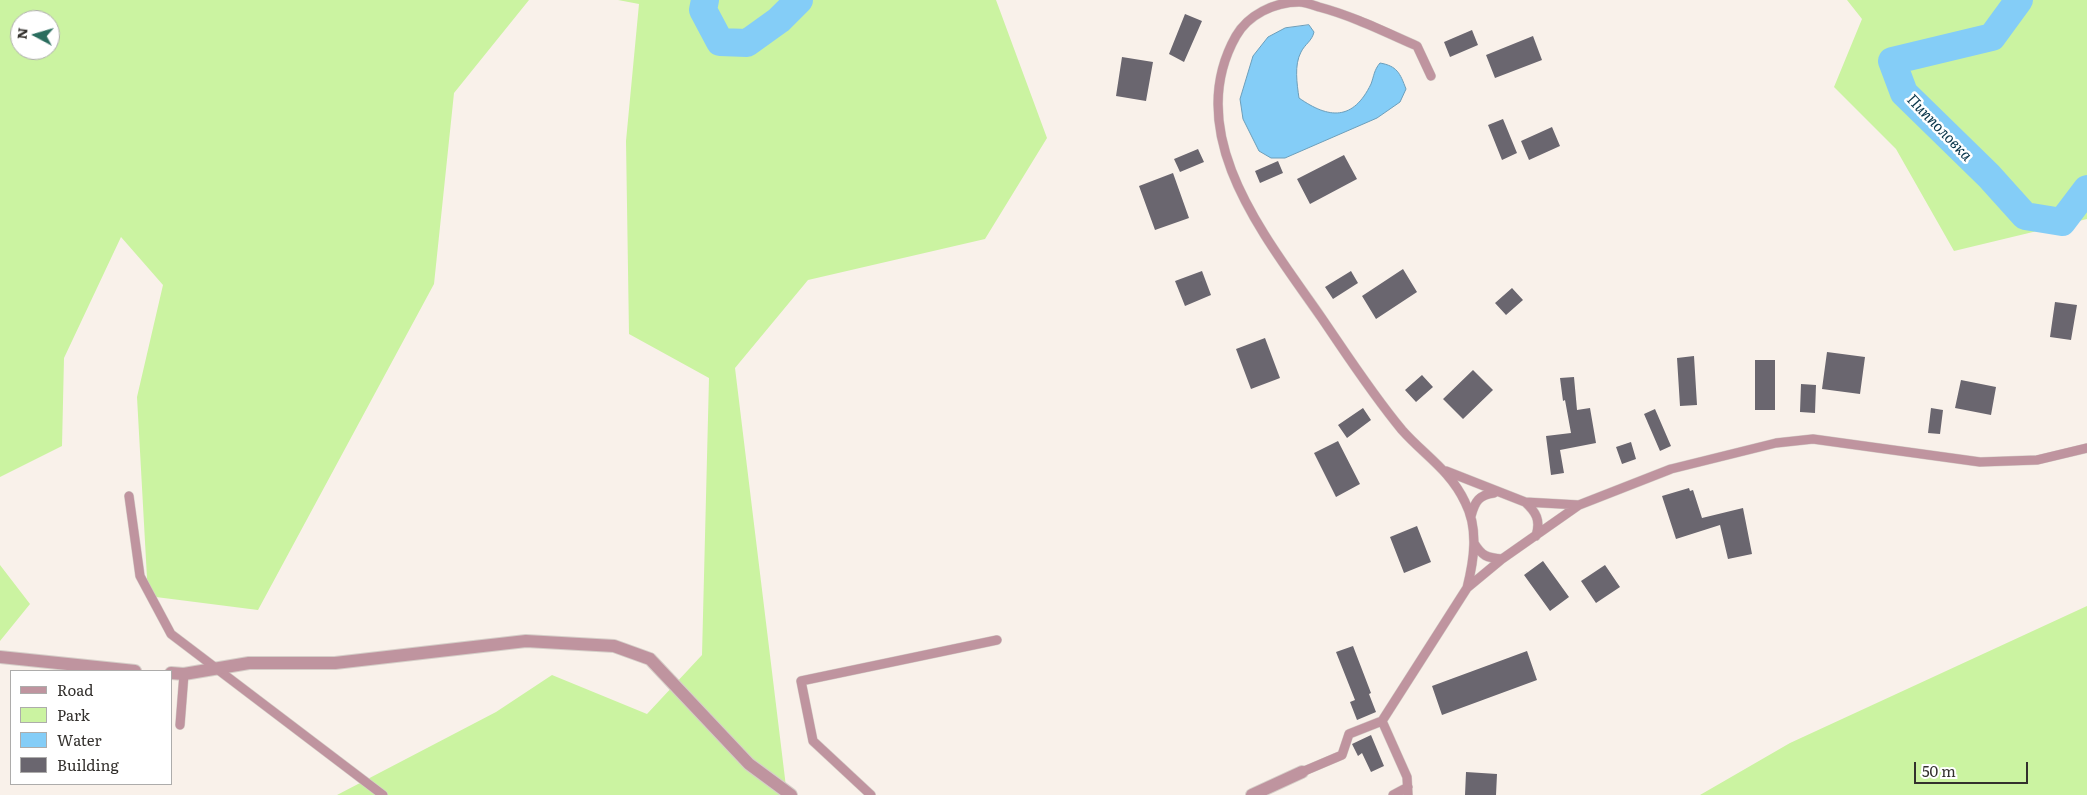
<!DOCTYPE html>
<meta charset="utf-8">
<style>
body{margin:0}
#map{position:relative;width:2087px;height:795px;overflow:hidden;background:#f9f1ea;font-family:Literata,serif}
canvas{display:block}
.legend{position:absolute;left:10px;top:670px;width:162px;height:115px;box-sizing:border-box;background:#fff;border:1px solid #adacab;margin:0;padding:6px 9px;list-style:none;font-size:15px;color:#33302d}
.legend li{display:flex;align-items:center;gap:10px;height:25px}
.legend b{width:25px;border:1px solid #adacab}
.north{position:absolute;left:10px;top:10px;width:50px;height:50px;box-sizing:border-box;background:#fff;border:1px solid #adacab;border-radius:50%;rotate:276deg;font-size:14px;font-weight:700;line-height:20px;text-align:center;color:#33302d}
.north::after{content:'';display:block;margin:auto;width:18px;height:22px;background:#2a6d5e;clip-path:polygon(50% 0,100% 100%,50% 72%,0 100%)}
.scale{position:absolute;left:1914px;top:762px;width:114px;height:22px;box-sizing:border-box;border:2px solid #33302d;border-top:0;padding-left:6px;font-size:15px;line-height:18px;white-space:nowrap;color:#33302d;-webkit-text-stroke:4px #fff;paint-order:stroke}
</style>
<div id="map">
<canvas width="2087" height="795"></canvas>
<ul class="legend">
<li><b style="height:6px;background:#bf949f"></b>Road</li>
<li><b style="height:14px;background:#cbf3a1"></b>Park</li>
<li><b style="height:14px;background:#84cdf7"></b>Water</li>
<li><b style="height:14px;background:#6a666f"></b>Building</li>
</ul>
<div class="north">N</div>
<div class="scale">50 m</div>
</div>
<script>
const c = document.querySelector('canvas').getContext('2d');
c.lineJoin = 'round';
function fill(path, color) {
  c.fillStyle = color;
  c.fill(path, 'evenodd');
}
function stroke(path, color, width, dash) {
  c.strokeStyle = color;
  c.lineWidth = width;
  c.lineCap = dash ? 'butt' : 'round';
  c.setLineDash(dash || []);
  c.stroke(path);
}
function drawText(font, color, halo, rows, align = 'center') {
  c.font = font + ' Literata,serif';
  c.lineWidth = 5;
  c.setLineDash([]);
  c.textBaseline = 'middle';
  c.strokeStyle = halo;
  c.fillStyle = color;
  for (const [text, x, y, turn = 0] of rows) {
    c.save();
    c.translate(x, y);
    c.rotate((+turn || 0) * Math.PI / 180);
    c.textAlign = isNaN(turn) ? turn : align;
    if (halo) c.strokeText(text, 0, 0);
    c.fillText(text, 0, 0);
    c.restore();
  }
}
const green = new Path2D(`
 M 0,0 L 529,0 L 454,93 L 434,284 L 258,610 L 148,596 L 137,397 L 163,285 L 121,237 L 64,358 L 62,446 L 0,477 ZM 20,20 L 50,20 L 50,50 L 20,50 Z
 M 618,0 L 996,0 L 1047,138 L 985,239 L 808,280 L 735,368 L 787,795 L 337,795 L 496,712 L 552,675 L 647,714 L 702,655 L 709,378 L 629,334 L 626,141 L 639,4 Z
 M 1847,0 L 2087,0 L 2087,219 L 1954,251 L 1896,149 L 1834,87 L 1862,19 Z
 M 0,565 L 30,604 L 0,641 Z
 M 2087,606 L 2087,795 L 1700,795 L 1790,743 Z`);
const water = new Path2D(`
 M 1309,25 L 1314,32 C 1312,41 1305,44 1301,52 C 1294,65 1297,84 1299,98 C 1329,119 1353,121 1371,84 C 1374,76 1374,70 1380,63 C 1397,66 1400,73 1406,89 L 1400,102 L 1377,118 L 1285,158 L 1271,158 L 1259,151 L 1243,119 L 1240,99 L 1253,56 L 1268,37 L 1285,28 Z`);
const river = new Path2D(`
 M 705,0 L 703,10 L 720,42 L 747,43 L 779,20 L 799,0
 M 2019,0 L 1992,37 L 1892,61 L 1904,93 L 1989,176 L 2025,216 L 2062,222 L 2087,189`);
const building = new Path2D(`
 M 1185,14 L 1202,21 L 1184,62 L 1169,54 Z
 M 1472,30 L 1478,45 L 1450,57 L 1444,42 Z
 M 1533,36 L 1542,60 L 1495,78 L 1486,55 Z
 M 1122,57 L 1153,62 L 1146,101 L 1116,96 Z
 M 1503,119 L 1517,153 L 1502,160 L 1488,125 Z
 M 1552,127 L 1560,146 L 1529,160 L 1521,141 Z
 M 1198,149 L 1204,162 L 1180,172 L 1174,159 Z
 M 1344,155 L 1357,179 L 1310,204 L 1297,179 Z
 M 1278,161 L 1283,173 L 1260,183 L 1255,171 Z
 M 1173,173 L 1189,218 L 1155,230 L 1139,186 Z
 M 1403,269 L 1417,292 L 1376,319 L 1362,296 Z
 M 1202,271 L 1211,295 L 1185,306 L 1175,281 Z
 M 1351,271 L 1358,283 L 1333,299 L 1325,287 Z
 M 1512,288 L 1523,300 L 1506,315 L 1495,303 Z
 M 2055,302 L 2077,305 L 2071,340 L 2050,337 Z
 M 1265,338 L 1280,378 L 1251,389 L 1236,349 Z
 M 1827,352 L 1865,357 L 1860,394 L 1822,389 Z
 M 1694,356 L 1697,405 L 1680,406 L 1677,358 Z
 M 1755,360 L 1775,360 L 1775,410 L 1755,410 Z
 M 1473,370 L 1493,390 L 1463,419 L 1443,399 Z
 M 1422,375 L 1433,387 L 1416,402 L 1405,390 Z
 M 1574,377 L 1577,410 L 1590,408 L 1596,443 L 1560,450 L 1564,473 L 1551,475 L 1546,436 L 1571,433 L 1565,400 L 1563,401 L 1560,378 Z
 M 1961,380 L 1996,387 L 1991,415 L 1955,408 Z
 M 1801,384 L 1816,385 L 1815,413 L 1800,412 Z
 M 1363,408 L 1371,420 L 1347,438 L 1338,425 Z
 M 1931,408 L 1943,410 L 1940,434 L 1928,433 Z
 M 1655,409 L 1671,446 L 1660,451 L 1644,414 Z
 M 1338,441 L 1360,484 L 1336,497 L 1314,453 Z
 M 1631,442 L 1636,459 L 1622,464 L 1616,447 Z
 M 1689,488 L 1690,491 L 1693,490 L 1702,518 L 1743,508 L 1752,554 L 1728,559 L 1720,525 L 1676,539 L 1662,496 Z
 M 1417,526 L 1431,562 L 1404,573 L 1390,537 Z
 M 1543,561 L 1569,597 L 1550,611 L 1524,575 Z
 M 1605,565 L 1620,587 L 1596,603 L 1581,581 Z
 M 1353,646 L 1371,693 L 1369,694 L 1376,712 L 1357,720 L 1350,702 L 1355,700 L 1336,652 Z
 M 1527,651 L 1537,680 L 1442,715 L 1432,686 Z
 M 1371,735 L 1384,766 L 1371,772 L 1362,753 L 1358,756 L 1352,744 Z
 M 1466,772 L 1497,774 L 1496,795 L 1465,795 Z`);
const lane = new Path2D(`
 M 1431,76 L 1417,46 C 1385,32 1353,16 1319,7 C 1313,5 1305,2 1299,2 C 1274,2 1248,15 1236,36 C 1180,135 1267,239 1321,317 C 1347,355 1372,394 1402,430 C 1424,455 1450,470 1465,502 C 1479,529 1474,560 1467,588
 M 1446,471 L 1525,502 L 1579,505
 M 129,496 L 140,576 L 171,634 L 383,795
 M 1525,502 C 1536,512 1541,520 1536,536
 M 1471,516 C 1475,501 1479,495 1494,493
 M 1474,543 C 1482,556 1487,558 1502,559
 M 1382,721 L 1407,777 L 1408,795
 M 180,725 L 184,674
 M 1302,772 L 1342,755 L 1349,734 L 1382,721 L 1467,588 L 1502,559 L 1579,505 L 1671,469 L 1776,443 L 1813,439 L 1980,462 L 2037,460 L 2087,448
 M 871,795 L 813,741 L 801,681 L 997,640
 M 1393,795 L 1408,787`);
const street = new Path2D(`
 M 0,657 L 135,671
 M 171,673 L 184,674 L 249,663 L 335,663 L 526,641 L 614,646 L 650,659 L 749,764 L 791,795
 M 1252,795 L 1302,772`);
const waterNames = [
 ["Пипполовка",1939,128,46]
];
fill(green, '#cbf3a1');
fill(water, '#84cdf7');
stroke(water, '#6c9eba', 1);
stroke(river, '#84cdf7', 28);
fill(building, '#6a666f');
stroke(lane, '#d5cec8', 10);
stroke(street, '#d5cec8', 14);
stroke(lane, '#bf949f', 9);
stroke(street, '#bf949f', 12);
drawText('italic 15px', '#08354a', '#fff', waterNames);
</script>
